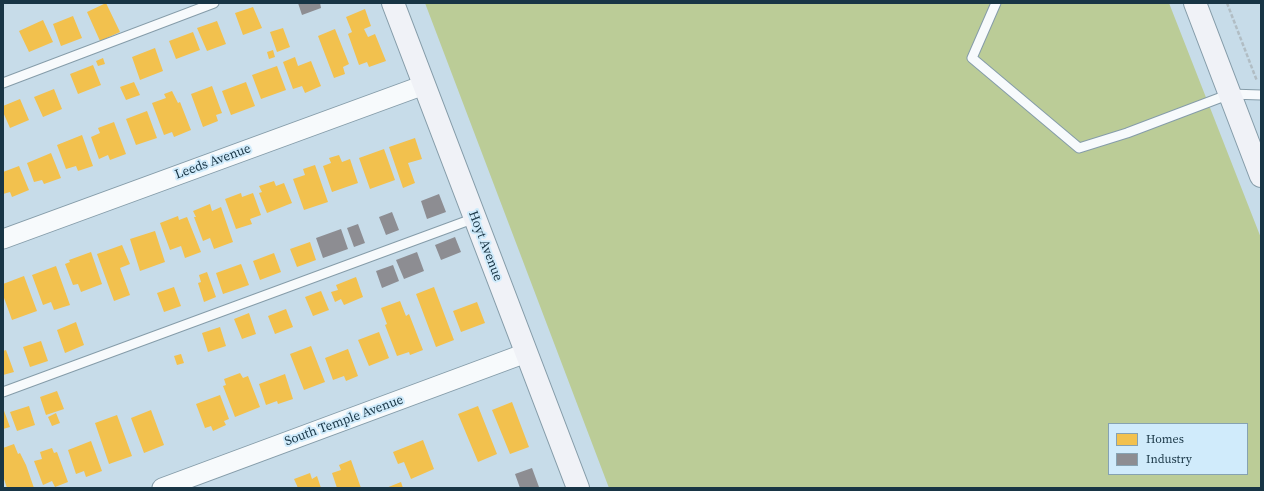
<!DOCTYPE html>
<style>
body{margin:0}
#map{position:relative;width:1264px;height:491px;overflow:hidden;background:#c7dce9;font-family:"Source Serif 4",serif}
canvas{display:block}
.frame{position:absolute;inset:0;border:4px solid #183545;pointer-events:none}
.legend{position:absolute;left:1108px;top:423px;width:140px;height:52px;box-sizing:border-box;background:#d0ebfb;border:1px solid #86a2b2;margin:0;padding:5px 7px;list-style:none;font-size:12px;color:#183545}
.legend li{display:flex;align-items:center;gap:8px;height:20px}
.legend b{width:20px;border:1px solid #86a2b2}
</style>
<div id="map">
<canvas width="1264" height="491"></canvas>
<div class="frame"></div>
<ul class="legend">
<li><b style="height:11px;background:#f2c14e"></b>Homes</li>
<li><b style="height:11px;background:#8d8d92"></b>Industry</li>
</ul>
</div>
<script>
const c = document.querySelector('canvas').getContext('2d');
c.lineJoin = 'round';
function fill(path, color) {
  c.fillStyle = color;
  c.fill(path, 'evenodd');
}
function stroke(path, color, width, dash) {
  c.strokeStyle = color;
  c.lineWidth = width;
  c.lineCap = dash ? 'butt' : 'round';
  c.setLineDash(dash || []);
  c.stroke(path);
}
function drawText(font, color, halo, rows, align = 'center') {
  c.font = font + ' "Source Serif 4",serif';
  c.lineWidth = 4;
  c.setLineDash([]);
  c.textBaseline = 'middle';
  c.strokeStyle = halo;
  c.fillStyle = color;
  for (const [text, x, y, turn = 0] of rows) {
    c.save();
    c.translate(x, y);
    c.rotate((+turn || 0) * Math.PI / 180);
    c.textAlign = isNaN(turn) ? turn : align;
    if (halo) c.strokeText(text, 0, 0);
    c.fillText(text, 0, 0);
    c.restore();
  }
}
const green = new Path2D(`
 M 425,3 L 1169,3 L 1261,238 L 1261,488 L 609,488 ZM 1109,424 L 1247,424 L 1247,474 L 1109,474 Z`);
const homes = new Path2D(`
 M 106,3 L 120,32 L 100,41 L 87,12 Z
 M 253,7 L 262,28 L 243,35 L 235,13 Z
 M 365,9 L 371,26 L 364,29 L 368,37 L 375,34 L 386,61 L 369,67 L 367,62 L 359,65 L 348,34 L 352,32 L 346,17 Z
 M 73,16 L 82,38 L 61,46 L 53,24 Z
 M 43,20 L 53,42 L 29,52 L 19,31 Z
 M 217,21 L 226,44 L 207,51 L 197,28 Z
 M 283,28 L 290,47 L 277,52 L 270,32 Z
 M 335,29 L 349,64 L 343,67 L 345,74 L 334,78 L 318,36 Z
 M 193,32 L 200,50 L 176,59 L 169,41 Z
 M 155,48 L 163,71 L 140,80 L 132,57 Z
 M 273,50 L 275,57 L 269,59 L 267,52 Z
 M 295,57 L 298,66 L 311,61 L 321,86 L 305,93 L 302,86 L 293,89 L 283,62 Z
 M 103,58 L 105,64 L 98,66 L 96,61 Z
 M 93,65 L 101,85 L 78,94 L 70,74 Z
 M 277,66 L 286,90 L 261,99 L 252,75 Z
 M 134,82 L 140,95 L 126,100 L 120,87 Z
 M 246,82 L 255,106 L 231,115 L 222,91 Z
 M 212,86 L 222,113 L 216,115 L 218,121 L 203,127 L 191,94 Z
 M 54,89 L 62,109 L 43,117 L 34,97 Z
 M 172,91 L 178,103 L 180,102 L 191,130 L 174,137 L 172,132 L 164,135 L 152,103 L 166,98 L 164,94 Z
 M 20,99 L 29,120 L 10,128 L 3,112 L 3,106 Z
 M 147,111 L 157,138 L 136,145 L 126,119 Z
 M 114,122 L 126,154 L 110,160 L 108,155 L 99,159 L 91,137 L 100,133 L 98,128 Z
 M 82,135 L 93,166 L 78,171 L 76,166 L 66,169 L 57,145 Z
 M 415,138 L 422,159 L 408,163 L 415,183 L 403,188 L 389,147 Z
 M 384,149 L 395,180 L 370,189 L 359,158 Z
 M 51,153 L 61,178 L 44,184 L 42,180 L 34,182 L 27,163 Z
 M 339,155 L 342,162 L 350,159 L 358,183 L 332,192 L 323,166 L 331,163 L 329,158 Z
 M 315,165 L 328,202 L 304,210 L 293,179 L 305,175 L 303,169 Z
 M 19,166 L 29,190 L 12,197 L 10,192 L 3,194 L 3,172 Z
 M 274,181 L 276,186 L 284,183 L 292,203 L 267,213 L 259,193 L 262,192 L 259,186 Z
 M 241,193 L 242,197 L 253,193 L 261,215 L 250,219 L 252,224 L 236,229 L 225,199 Z
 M 210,204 L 212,211 L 221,207 L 233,242 L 214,249 L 210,238 L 203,241 L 194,217 L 196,217 L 193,211 Z
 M 178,216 L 179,220 L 187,217 L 201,252 L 185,258 L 181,246 L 170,250 L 160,223 Z
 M 155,231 L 165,262 L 140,271 L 130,239 Z
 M 310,242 L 316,260 L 297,267 L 290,249 Z
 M 122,245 L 130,264 L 120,268 L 130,295 L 114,301 L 97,254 Z
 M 91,252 L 102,284 L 81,292 L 78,284 L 73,285 L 65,264 L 70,262 L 69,260 Z
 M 274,253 L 281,272 L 260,280 L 253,261 Z
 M 241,264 L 249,285 L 223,294 L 216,273 Z
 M 56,266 L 70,305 L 54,310 L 51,302 L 43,305 L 32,275 Z
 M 207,272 L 216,297 L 204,302 L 198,283 L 201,282 L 199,275 Z
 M 24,276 L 37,311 L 12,320 L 3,295 L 3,284 Z
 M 356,277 L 363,297 L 344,305 L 341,299 L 335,302 L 331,292 L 338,290 L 336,285 Z
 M 174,287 L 181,306 L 164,312 L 157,293 Z
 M 434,287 L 454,340 L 436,347 L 416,294 Z
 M 321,291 L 329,310 L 313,316 L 305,297 Z
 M 400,301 L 406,316 L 409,314 L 423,350 L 410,355 L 409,352 L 397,356 L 385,325 L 387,324 L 381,308 Z
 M 477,302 L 485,323 L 461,332 L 453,311 Z
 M 286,309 L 293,327 L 275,334 L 268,316 Z
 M 249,313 L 256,334 L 242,339 L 234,319 Z
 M 76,322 L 84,345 L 65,353 L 57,330 Z
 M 220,327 L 226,346 L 208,352 L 202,333 Z
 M 379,332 L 389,358 L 369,366 L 358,340 Z
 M 41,341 L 48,361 L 30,367 L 23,347 Z
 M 311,346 L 325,382 L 304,390 L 290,354 Z
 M 348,349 L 358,376 L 346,381 L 344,376 L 333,380 L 325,358 Z
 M 6,350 L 14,372 L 3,375 L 3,351 Z
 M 181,354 L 184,363 L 177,365 L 174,356 Z
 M 240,373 L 243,378 L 248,376 L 260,407 L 235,417 L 223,386 L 226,385 L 224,379 Z
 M 285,374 L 293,399 L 278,404 L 277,401 L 266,405 L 259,384 Z
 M 57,391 L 64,409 L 46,415 L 40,397 Z
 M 220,395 L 229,419 L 224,421 L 226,425 L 213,431 L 211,426 L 205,428 L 196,404 Z
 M 512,402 L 529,447 L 510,454 L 492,410 Z
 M 29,406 L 35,425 L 17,431 L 10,412 Z
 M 478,406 L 497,454 L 478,462 L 458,414 Z
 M 3,408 L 10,427 L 3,429 Z
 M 151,410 L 164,445 L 144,453 L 131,418 Z
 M 56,413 L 60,423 L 52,426 L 48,417 Z
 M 117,415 L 132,456 L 109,464 L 95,423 Z
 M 423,440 L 434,469 L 411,479 L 404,462 L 398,464 L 393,452 Z
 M 91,441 L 102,471 L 86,477 L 84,471 L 76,474 L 68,450 Z
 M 14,444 L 18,454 L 20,453 L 26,465 L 34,488 L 7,488 L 3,476 L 3,448 Z
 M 52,448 L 54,453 L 57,452 L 68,482 L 55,487 L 52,481 L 43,485 L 34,461 L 42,459 L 40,452 Z
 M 351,460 L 361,488 L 337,488 L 332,473 L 341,470 L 339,465 Z
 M 310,473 L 312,479 L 317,476 L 321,488 L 298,488 L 294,479 Z
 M 401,482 L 403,488 L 386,488 Z`);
const industry = new Path2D(`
 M 298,3 L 320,3 L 321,8 L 302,15 Z
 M 439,194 L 446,212 L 427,219 L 421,201 Z
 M 392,212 L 399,230 L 386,235 L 379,217 Z
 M 358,224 L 365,243 L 354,247 L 347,228 Z
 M 341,229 L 348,249 L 323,258 L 316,238 Z
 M 455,237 L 461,252 L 441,260 L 435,245 Z
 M 417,252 L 424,271 L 404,279 L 396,260 Z
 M 393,265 L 399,281 L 382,288 L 376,271 Z
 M 532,468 L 539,487 L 520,488 L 515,474 Z`);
const path = new Path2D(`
 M 1227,3 L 1257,81`);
const lane = new Path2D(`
 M 996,3 L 972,58 L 1079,148 L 1127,133 L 1230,94 L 1261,95
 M 3,83 L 214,3
 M 3,392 L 475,218`);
const street = new Path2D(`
 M 3,239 L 424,85
 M 162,488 L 526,353`);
const secondary = new Path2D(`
 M 393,3 L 578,488
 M 1195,3 L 1261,176`);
const streetNames = [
 ["Leeds Avenue",213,162,-20],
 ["Hoyt Avenue",485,246,69],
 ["South Temple Avenue",344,421,-20]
];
fill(green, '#bbcc97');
fill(homes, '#f2c14e');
fill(industry, '#8d8d92');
stroke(lane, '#859ca9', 11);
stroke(street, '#859ca9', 21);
stroke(secondary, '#859ca9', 24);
stroke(path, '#b1bdc4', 2.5, [4, 2]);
stroke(lane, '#f7fafc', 9);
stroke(street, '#f7fafc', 19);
stroke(secondary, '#f0f2f7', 22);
drawText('13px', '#183545', '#d0ebfb', streetNames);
</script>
